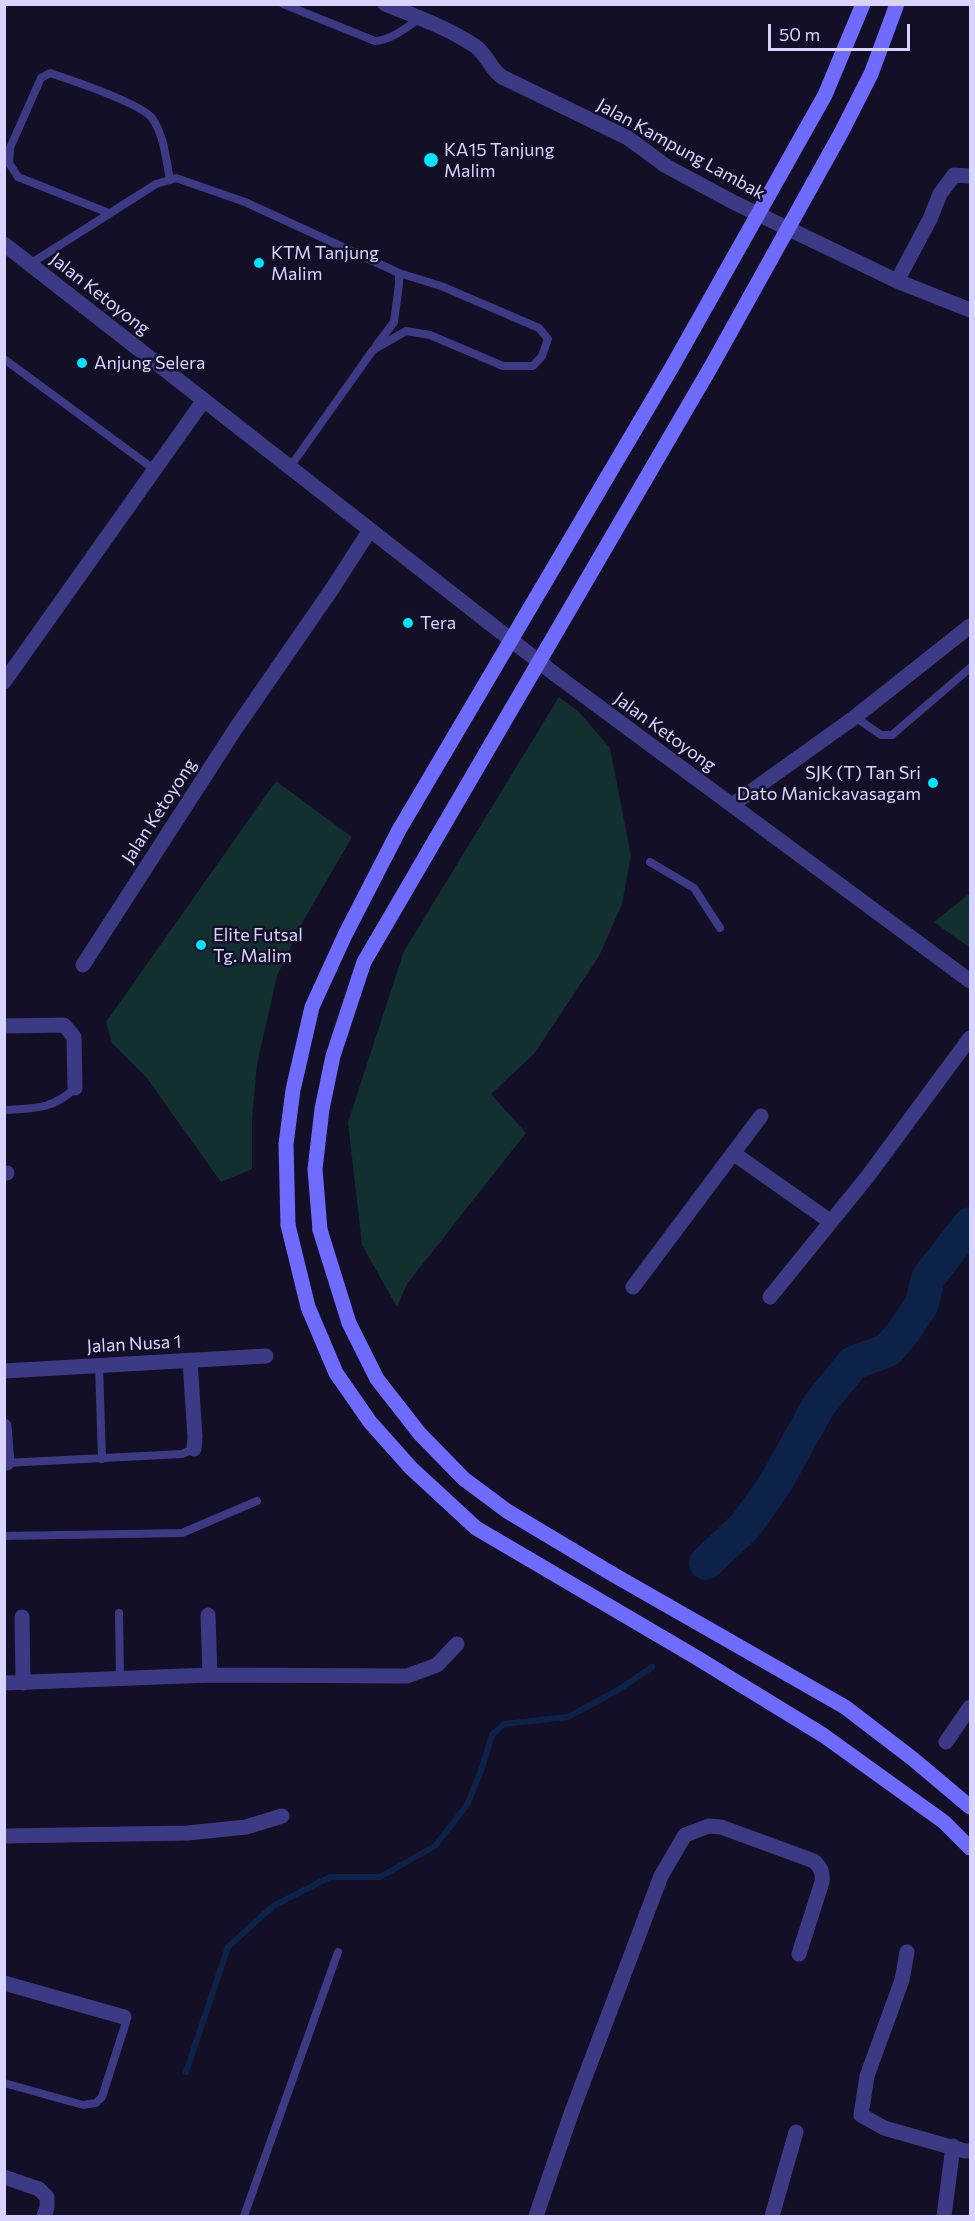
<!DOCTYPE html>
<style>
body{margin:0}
#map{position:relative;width:975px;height:2221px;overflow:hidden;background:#130f26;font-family:Commissioner,sans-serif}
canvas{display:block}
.frame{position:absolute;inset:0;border:6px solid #d9d4ff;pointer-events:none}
.scale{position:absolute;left:768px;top:24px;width:142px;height:27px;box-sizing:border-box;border:3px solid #d9d4ff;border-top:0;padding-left:8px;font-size:18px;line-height:21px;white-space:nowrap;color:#d9d4ff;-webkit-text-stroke:4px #130f26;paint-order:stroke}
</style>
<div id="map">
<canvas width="975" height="2221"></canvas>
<div class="frame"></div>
<div class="scale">50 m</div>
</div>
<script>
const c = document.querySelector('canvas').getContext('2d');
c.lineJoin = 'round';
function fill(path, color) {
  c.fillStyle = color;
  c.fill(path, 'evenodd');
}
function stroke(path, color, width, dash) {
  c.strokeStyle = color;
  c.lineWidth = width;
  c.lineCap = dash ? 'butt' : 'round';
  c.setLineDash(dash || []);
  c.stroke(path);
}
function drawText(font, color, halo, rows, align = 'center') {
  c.font = font + ' Commissioner,sans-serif';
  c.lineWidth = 5;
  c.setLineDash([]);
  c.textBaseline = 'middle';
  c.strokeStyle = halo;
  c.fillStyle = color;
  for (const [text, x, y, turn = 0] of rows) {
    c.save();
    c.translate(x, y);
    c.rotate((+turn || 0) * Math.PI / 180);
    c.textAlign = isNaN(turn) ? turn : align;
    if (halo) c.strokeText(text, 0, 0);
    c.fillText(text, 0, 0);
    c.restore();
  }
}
const green = new Path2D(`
 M 559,697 L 578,711 L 610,748 L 631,856 L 622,904 L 599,956 L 534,1054 L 491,1094 L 526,1133 L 407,1284 L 397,1307 L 362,1245 L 348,1122 L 404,951 Z
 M 276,781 L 352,837 L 302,923 L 277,976 L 257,1064 L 252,1119 L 252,1169 L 221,1182 L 146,1077 L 112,1043 L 106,1022 Z
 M 970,893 L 970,948 L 934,922 Z`);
const stream = new Path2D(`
 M 186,2072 L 228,1947 L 273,1906 L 330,1877 L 380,1877 L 435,1846 L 467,1805 L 482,1768 L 492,1735 L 504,1724 L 568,1717 L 618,1690 L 652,1667`);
const river = new Path2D(`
 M 706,1563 L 746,1525 L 775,1484 L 819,1405 L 853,1363 L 888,1350 L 904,1331 L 922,1304 L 928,1278 L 970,1224`);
const service = new Path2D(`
 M 283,4 L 375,41 C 391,40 406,28 419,19
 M 109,213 L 18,177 L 9,163 L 10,148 L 41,78 L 50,73 C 71,80 140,103 152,118 C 164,135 166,159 170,180
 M 30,264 L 156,184 L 176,178 L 245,202 L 399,273 L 441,286 L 539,328 L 548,339 L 542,356 L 533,366 L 503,366 L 430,335 L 406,331 L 373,350 L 290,467
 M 376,346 L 394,322 L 399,285 L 399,273
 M 4,359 L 155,470
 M 855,717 L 881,735 L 892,735 L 970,668
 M 650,862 L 694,888 L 720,928
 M 4,1110 C 35,1108 52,1110 75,1088
 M 99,1365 L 102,1459
 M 5,1463 L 182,1454 L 194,1449
 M 4,1536 L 182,1533 L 257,1501
 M 119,1613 L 120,1679
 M 4,2083 L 83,2105 L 96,2103 L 102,2097 L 126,2022 L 124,2017
 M 244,2216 L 338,1952`);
const minor = new Path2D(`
 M 385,4 C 415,16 448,28 475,46 C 487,54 490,69 502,77 L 628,138 L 666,166 L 735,203 L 897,281 L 970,310
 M 897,281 L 930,219 L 940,194 L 954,175 L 970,176
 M 4,682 L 204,400
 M 732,805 L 855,717 L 970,626
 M 83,965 L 236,728 L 332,589 L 370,530
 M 4,1026 L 64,1025 L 74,1037 L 75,1088
 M 733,1153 L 831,1222
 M 4,1173 L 7,1173
 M 633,1287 L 761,1116
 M 770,1297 L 868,1176 L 970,1038
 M 190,1361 L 195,1437 L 194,1449
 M 4,1371 L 266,1356
 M 4,1426 L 7,1463
 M 208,1615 L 210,1675
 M 22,1617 L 23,1683
 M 4,1683 L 210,1675 L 407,1676 L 437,1665 L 457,1644
 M 946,1742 L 970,1707
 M 4,1836 L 188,1833 L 246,1827 L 282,1816
 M 907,1952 L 902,1980 L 867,2076 L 861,2115 L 884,2128 L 965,2151 L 970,2151
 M 4,1983 L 124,2017
 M 4,2177 L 39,2189 L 47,2197 L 47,2208 L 44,2216
 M 536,2216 L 571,2114 L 661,1876 L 685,1835 L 709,1826 L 721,1827 L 814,1861 C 821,1868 823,1872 822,1882 L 799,1954
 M 772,2216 L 796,2132
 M 944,2216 L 953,2146`);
const tertiary = new Path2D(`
 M 4,244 L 556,675 L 970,981`);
const secondary = new Path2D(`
 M 288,1225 L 308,1307 L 336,1373 L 370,1422 L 411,1468 L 476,1528 L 694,1656 L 823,1735 L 944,1822 L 970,1848
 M 320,1230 L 349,1323 L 377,1379 L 420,1434 L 464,1479 L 507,1511 L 614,1575 L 845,1707 L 913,1759 L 970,1807`);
const secondaryBridge = new Path2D(`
 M 288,1225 L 286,1144 L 293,1090 L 312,1007 L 345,935 L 399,830 L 672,367 L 825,95 L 863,4
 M 320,1230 L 315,1169 L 322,1109 L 333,1056 L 364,962 L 712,365 L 841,133 L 871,74 L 897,4`);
const markers = [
 [431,160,8,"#00e5ff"],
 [259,263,6,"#00e5ff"],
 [82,363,6,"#00e5ff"],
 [408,623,6,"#00e5ff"],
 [933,783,6,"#00e5ff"],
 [201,945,6,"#00e5ff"]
];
const streetNames = [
 ["Jalan Kampung Lambak",681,149,29],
 ["Jalan Ketoyong",100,294,38],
 ["Jalan Ketoyong",665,732,36],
 ["Jalan Ketoyong",159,811,-57],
 ["Jalan Nusa 1",134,1344,-3]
];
const poiNames = [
 ["KA15 Tanjung",444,150],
 ["Malim",444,171],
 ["KTM Tanjung",271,253],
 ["Malim",271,274],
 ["Anjung Selera",94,363],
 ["Tera",420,623],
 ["SJK (T) Tan Sri",921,773,"right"],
 ["Dato Manickavasagam",921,794,"right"],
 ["Elite Futsal",213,935],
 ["Tg. Malim",213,956]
];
fill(green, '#12302f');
stroke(stream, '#0c2248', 6);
stroke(river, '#0c2248', 34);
stroke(service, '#3d3a85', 8);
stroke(minor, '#3d3a85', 15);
stroke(tertiary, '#3d3a85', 15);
stroke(secondary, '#6f6bff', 15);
stroke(secondaryBridge, '#6f6bff', 15);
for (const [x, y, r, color] of markers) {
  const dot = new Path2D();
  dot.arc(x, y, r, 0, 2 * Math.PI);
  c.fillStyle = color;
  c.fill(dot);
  stroke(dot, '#130f26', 2);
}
drawText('18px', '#d9d4ff', '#130f26', streetNames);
drawText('18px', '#d9d4ff', '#130f26', poiNames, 'left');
</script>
